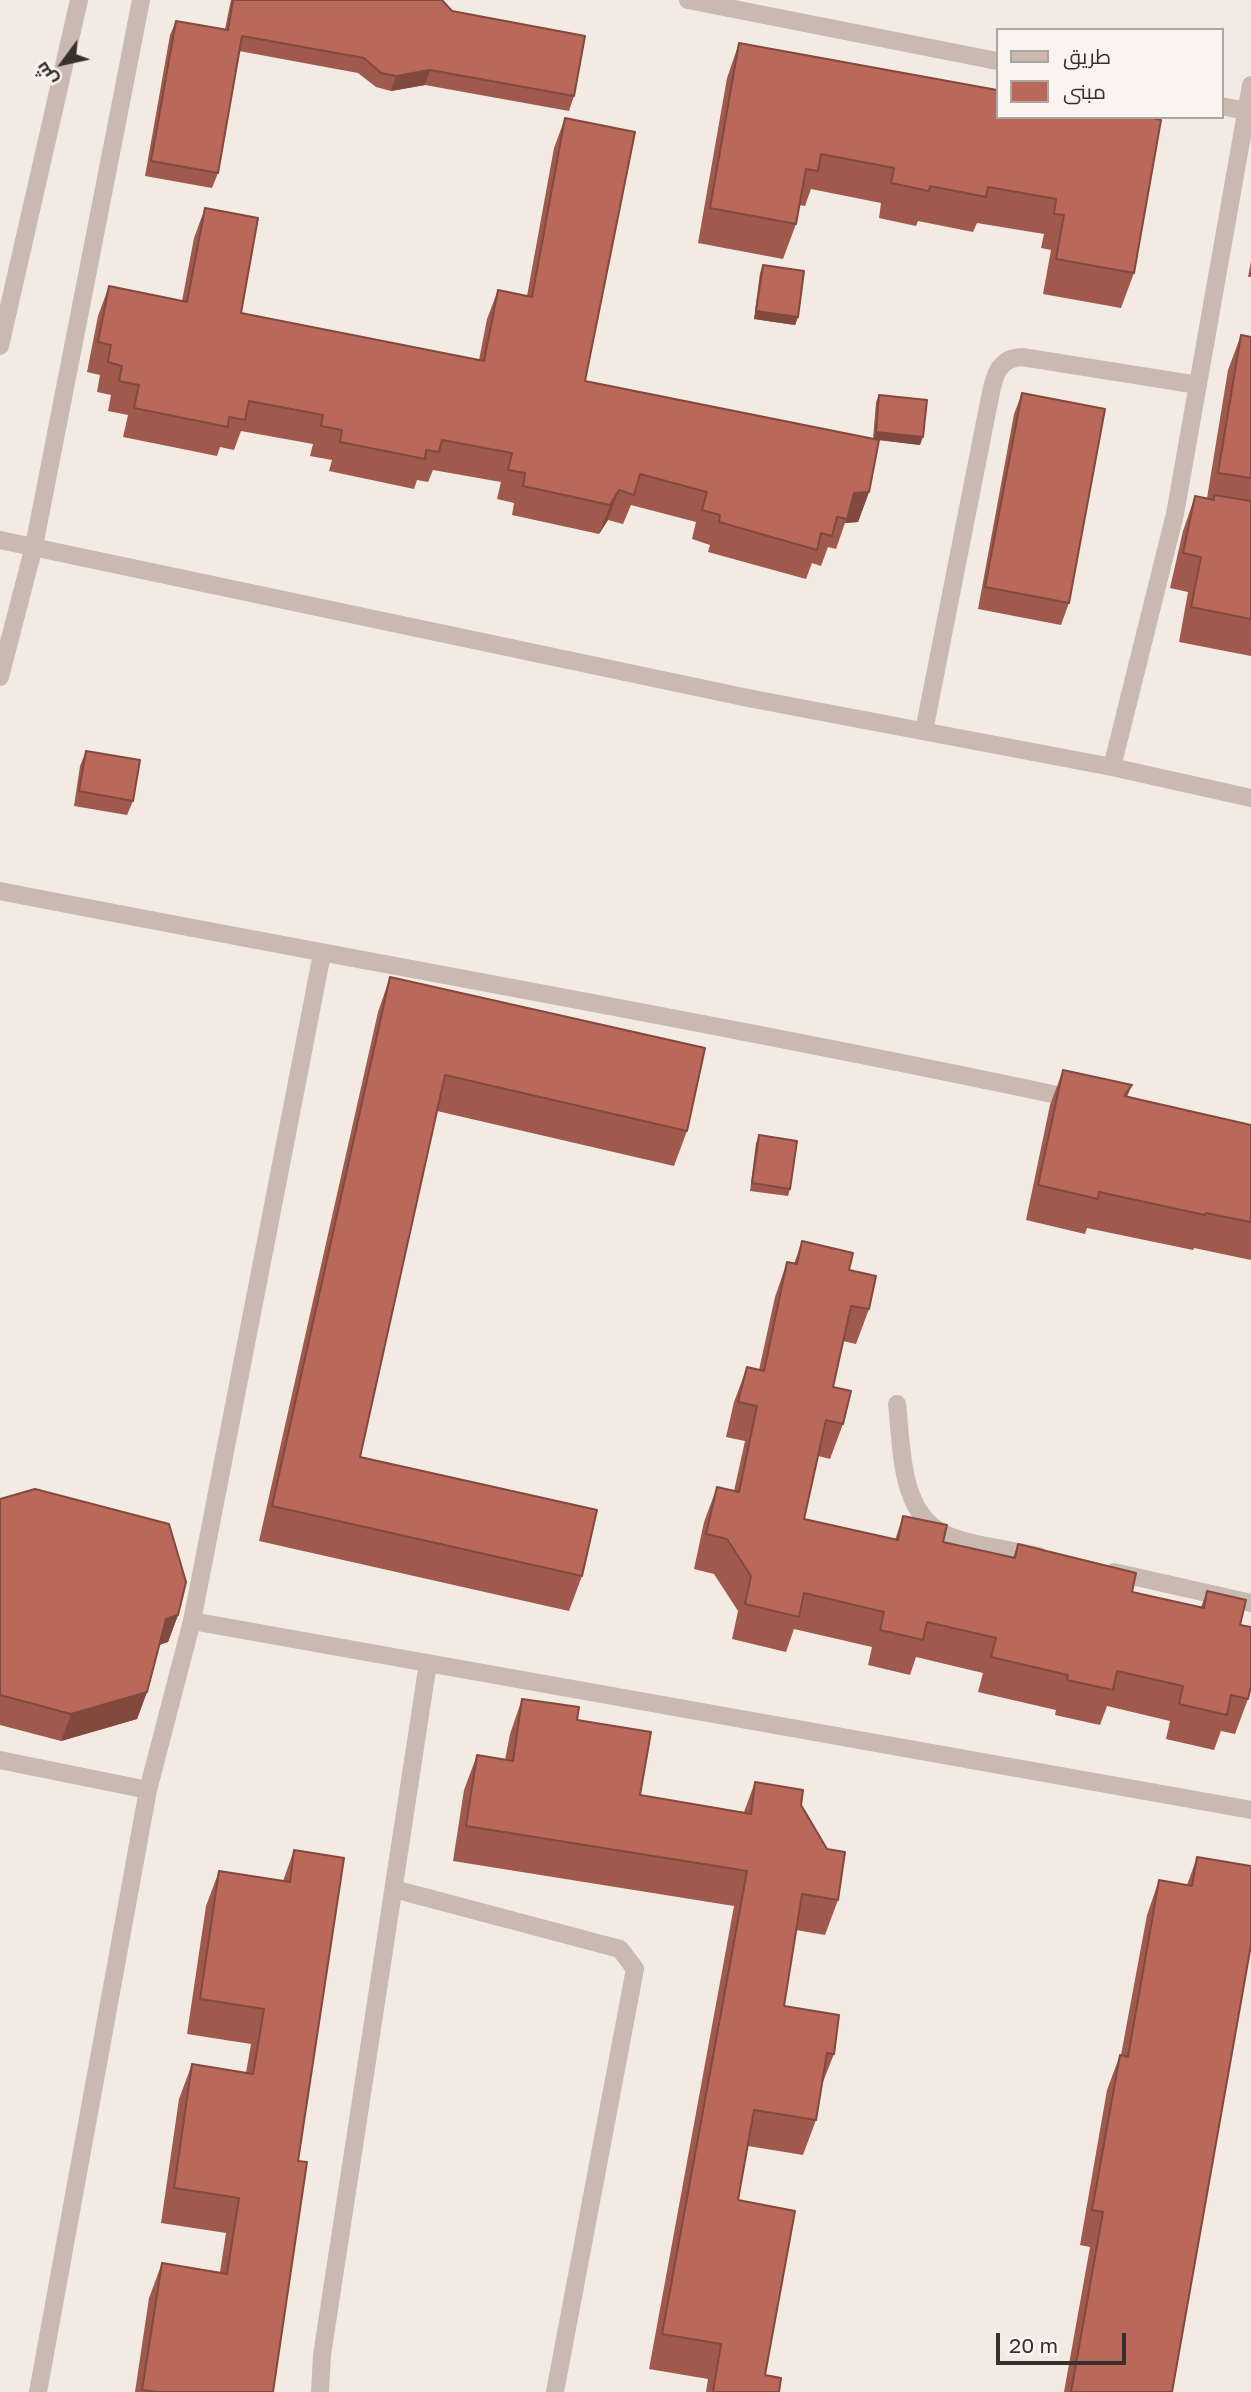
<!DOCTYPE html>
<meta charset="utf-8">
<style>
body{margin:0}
#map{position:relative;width:1251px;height:2392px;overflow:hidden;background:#f2eae3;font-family:"Golos Text",Cairo,sans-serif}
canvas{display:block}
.legend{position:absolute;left:996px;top:28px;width:228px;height:91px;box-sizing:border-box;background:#f9f4ef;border:2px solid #aca6a1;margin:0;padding:9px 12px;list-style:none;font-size:21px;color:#39302d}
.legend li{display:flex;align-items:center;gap:14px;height:35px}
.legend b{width:35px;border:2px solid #aca6a1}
.north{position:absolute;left:28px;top:28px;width:70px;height:70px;-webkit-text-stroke:5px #f9f4ef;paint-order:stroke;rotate:237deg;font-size:19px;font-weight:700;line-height:28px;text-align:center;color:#39302d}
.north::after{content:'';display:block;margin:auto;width:24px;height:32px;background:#39302d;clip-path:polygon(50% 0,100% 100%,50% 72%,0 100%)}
.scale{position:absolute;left:996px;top:2333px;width:130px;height:32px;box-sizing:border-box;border:4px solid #39302d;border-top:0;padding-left:9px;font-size:21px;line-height:24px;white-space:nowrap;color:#39302d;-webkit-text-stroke:5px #f9f4ef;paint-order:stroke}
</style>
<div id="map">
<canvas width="1251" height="2392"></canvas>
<ul class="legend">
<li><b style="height:9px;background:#c9b9b0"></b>طريق</li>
<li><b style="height:19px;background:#b9685a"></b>مبنى</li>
</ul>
<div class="north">ش</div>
<div class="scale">20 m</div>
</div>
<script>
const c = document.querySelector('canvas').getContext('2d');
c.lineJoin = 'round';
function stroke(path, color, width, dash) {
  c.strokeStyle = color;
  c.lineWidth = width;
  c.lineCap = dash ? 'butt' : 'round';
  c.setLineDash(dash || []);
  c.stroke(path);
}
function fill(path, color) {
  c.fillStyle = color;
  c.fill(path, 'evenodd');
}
const minor = new Path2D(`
 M 688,0 L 997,61
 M 1221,106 L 1251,112
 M 0,346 L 79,0
 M 0,540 L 748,698 L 1112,767 L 1251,798
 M 0,677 L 34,546 L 141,0
 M 924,731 L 988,407 C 993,384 994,358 1022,357 L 1198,385
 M 1112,767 L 1175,514 L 1251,85
 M 0,891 C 359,961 719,1023 1076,1099
 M 897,1404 C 902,1446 899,1513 945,1534 C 967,1545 1013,1550 1039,1556
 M 1114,1572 L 1251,1603
 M 192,1621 L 1251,1810
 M 0,1760 L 148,1790
 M 394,1889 L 620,1949 L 635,1969 L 555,2392
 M 38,2392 L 148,1790 L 192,1621 L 322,954
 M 320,2392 L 322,2355 L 428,1663`);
const wall = new Path2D(`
 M 231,0 L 442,0 L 452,11 L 574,96 L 569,111 L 425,85 L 391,91 L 376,87 L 358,73 L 239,51 L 218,173 L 212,188 L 145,176 L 170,35 L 176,21 L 225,29 Z
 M 739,43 L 997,90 L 1134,273 L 1121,308 L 1043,294 L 1051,250 L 1041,248 L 1044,234 L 977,223 L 973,232 L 918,221 L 916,226 L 879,218 L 881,203 L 811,189 L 805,206 L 799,205 L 796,224 L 783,259 L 698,243 L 727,78 Z
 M 565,118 L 585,381 L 873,439 L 876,402 L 879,395 L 920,445 L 877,440 L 869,492 L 858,522 L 845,523 L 836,549 L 828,547 L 821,566 L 812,563 L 806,579 L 708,552 L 710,545 L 692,539 L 696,522 L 631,505 L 623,524 L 608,520 L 599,534 L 512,515 L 514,503 L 497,499 L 501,482 L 433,470 L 428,482 L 417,480 L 414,489 L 329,471 L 332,460 L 310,456 L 313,444 L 241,431 L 234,450 L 220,447 L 217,456 L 123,437 L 128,415 L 108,411 L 111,395 L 97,392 L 100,375 L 87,372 L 98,316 L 109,286 L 182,301 L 194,238 L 205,208 L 241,313 L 479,360 L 487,319 L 498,290 L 527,296 L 554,148 Z
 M 1251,261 L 1251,277 L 1248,277 Z
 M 763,265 L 798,317 L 795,325 L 754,319 L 760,273 Z
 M 1241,335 L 1251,337 L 1251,656 L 1179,642 L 1188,592 L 1170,588 L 1183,531 L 1195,496 L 1207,498 L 1228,370 Z
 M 1022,393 L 1069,603 L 1061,625 L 978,609 L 1014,414 Z
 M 86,751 L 133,801 L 127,815 L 74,806 L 80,766 Z
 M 390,977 L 687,1131 L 674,1166 L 437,1111 L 360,1457 L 582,1576 L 569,1611 L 259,1541 L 378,1012 Z
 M 1063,1070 L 1132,1085 L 1127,1097 L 1251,1125 L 1251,1260 L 1194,1248 L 1193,1250 L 1087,1228 L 1085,1234 L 1026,1220 L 1050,1105 Z
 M 759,1135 L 790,1189 L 788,1196 L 750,1191 L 756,1143 Z
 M 802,1241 L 849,1270 L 869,1309 L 856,1344 L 843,1341 L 833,1387 L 843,1424 L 830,1459 L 818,1456 L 804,1519 L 895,1540 L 903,1516 L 943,1542 L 1013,1558 L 1018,1544 L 1132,1592 L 1201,1607 L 1207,1591 L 1240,1625 L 1248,1699 L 1235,1734 L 1221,1731 L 1214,1750 L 1166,1739 L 1170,1721 L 1107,1706 L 1100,1725 L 1055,1715 L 1056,1710 L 978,1692 L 983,1673 L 916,1657 L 910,1675 L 868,1665 L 872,1647 L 794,1629 L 786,1652 L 732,1639 L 738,1611 L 714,1574 L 694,1569 L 704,1522 L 717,1487 L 734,1491 L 745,1441 L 726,1437 L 734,1402 L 747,1367 L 759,1370 L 775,1297 L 787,1262 L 794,1264 Z
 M 0,1499 L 178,1615 L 168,1642 L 159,1645 L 147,1692 L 137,1719 L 61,1741 L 0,1725 Z
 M 522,1699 L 577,1720 L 640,1795 L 744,1812 L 755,1782 L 801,1805 L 838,1900 L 825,1935 L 796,1930 L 784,2006 L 834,2054 L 821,2087 L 816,2120 L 803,2155 L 748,2146 L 738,2200 L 765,2375 L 779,2392 L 706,2392 L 708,2379 L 649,2369 L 734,1906 L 453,1861 L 464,1790 L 477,1755 L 505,1760 L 510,1734 Z
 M 294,1850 L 298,2161 L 273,2392 L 135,2392 L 149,2298 L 162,2263 L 220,2272 L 226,2233 L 161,2223 L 179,2099 L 192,2064 L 246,2073 L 251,2044 L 187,2034 L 206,1906 L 219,1871 L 283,1881 Z
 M 1197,1857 L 1172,2392 L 1064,2392 L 1090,2247 L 1080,2245 L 1107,2090 L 1120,2055 L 1121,2055 L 1147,1915 L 1159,1880 L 1187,1885 Z`);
const shadedWall = new Path2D(`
 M 430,70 L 425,85 L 391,91 L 396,76 Z
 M 756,311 L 798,317 L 795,325 L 754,319 Z
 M 876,432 L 923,437 L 920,445 L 873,439 Z
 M 619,490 L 608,520 L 599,534 L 610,505 Z
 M 869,492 L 858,522 L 845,523 L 854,493 Z
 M 178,1615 L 168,1642 L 156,1646 L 166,1619 Z
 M 147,1692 L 137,1719 L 61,1741 L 71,1714 Z`);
const building = new Path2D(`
 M 233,0 L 442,0 L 452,11 L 585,36 L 574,96 L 430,70 L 396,76 L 381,73 L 364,58 L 242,36 L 218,173 L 151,161 L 176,21 L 228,30 Z
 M 739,43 L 997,90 L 997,117 L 1148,117 L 1161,120 L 1134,273 L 1056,259 L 1064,215 L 1054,214 L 1056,199 L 988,187 L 986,197 L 930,186 L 929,191 L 891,183 L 894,168 L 821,154 L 818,171 L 806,169 L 796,224 L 710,208 Z
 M 565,118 L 635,132 L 585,381 L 879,440 L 869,492 L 854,493 L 847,519 L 837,517 L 832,536 L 821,533 L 817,550 L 719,522 L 720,515 L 702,510 L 707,492 L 640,474 L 634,495 L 619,490 L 610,505 L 523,486 L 525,473 L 508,470 L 512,453 L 442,440 L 439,452 L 426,450 L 425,459 L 340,442 L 342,430 L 321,426 L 323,415 L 249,401 L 245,420 L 229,417 L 228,427 L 134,408 L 139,385 L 119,381 L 122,366 L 108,362 L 111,345 L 98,342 L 109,286 L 187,302 L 205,208 L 258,218 L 241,313 L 484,361 L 498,290 L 532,297 Z
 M 763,265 L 804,271 L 798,317 L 756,311 Z
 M 1241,335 L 1251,337 L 1251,478 L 1218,473 Z
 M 1022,393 L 1105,409 L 1069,603 L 985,587 Z
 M 879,395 L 927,400 L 923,437 L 876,432 Z
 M 1214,495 L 1251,501 L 1251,619 L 1191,607 L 1201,557 L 1183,553 L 1195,496 L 1214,500 Z
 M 86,751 L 140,760 L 133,801 L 79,791 Z
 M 390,977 L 705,1048 L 687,1131 L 445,1075 L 360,1457 L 597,1510 L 582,1576 L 272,1506 Z
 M 1063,1070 L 1132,1085 L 1124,1096 L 1251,1125 L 1251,1222 L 1206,1213 L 1205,1215 L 1099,1192 L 1098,1199 L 1038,1185 Z
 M 759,1135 L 797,1141 L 790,1189 L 752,1183 Z
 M 802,1241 L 853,1253 L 849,1270 L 876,1276 L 869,1309 L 851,1306 L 833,1387 L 851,1391 L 843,1424 L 826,1420 L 804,1519 L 898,1540 L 903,1516 L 947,1525 L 943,1542 L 1015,1558 L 1018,1544 L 1136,1573 L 1132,1592 L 1204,1608 L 1207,1591 L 1246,1600 L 1240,1625 L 1251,1627 L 1251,1686 L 1248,1699 L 1231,1695 L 1227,1715 L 1179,1704 L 1183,1686 L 1117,1671 L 1113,1690 L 1067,1680 L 1068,1675 L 991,1657 L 996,1638 L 927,1622 L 923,1640 L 880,1630 L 884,1612 L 804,1593 L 799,1617 L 745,1604 L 751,1576 L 727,1539 L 706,1534 L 717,1487 L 739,1492 L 757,1406 L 738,1402 L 747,1367 L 764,1371 L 787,1262 L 797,1264 Z
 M 35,1489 L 169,1524 L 186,1582 L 178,1615 L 166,1619 L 147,1692 L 71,1714 L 0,1695 L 0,1499 Z
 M 522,1699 L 579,1707 L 577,1720 L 651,1732 L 640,1795 L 751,1814 L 755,1782 L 803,1790 L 801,1805 L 827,1849 L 845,1852 L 838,1900 L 802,1894 L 784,2006 L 839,2015 L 834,2054 L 827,2053 L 816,2120 L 754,2110 L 738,2200 L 795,2211 L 765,2375 L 781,2378 L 779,2392 L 713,2392 L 721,2344 L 662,2334 L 747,1871 L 466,1826 L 477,1755 L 513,1761 Z
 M 294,1850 L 344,1858 L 298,2161 L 307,2162 L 273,2392 L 158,2392 L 142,2390 L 162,2263 L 227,2274 L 239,2198 L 174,2188 L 192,2064 L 253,2074 L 264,2009 L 200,1999 L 219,1871 L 290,1882 Z
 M 1197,1857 L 1251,1866 L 1251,1945 L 1172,2392 L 1071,2392 L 1103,2212 L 1092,2210 L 1120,2055 L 1128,2057 L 1159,1880 L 1192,1886 Z`);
stroke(minor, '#c9b9b0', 18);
fill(wall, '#9f594d');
fill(shadedWall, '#82493f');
fill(building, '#b9685a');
stroke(building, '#82493f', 2);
</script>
